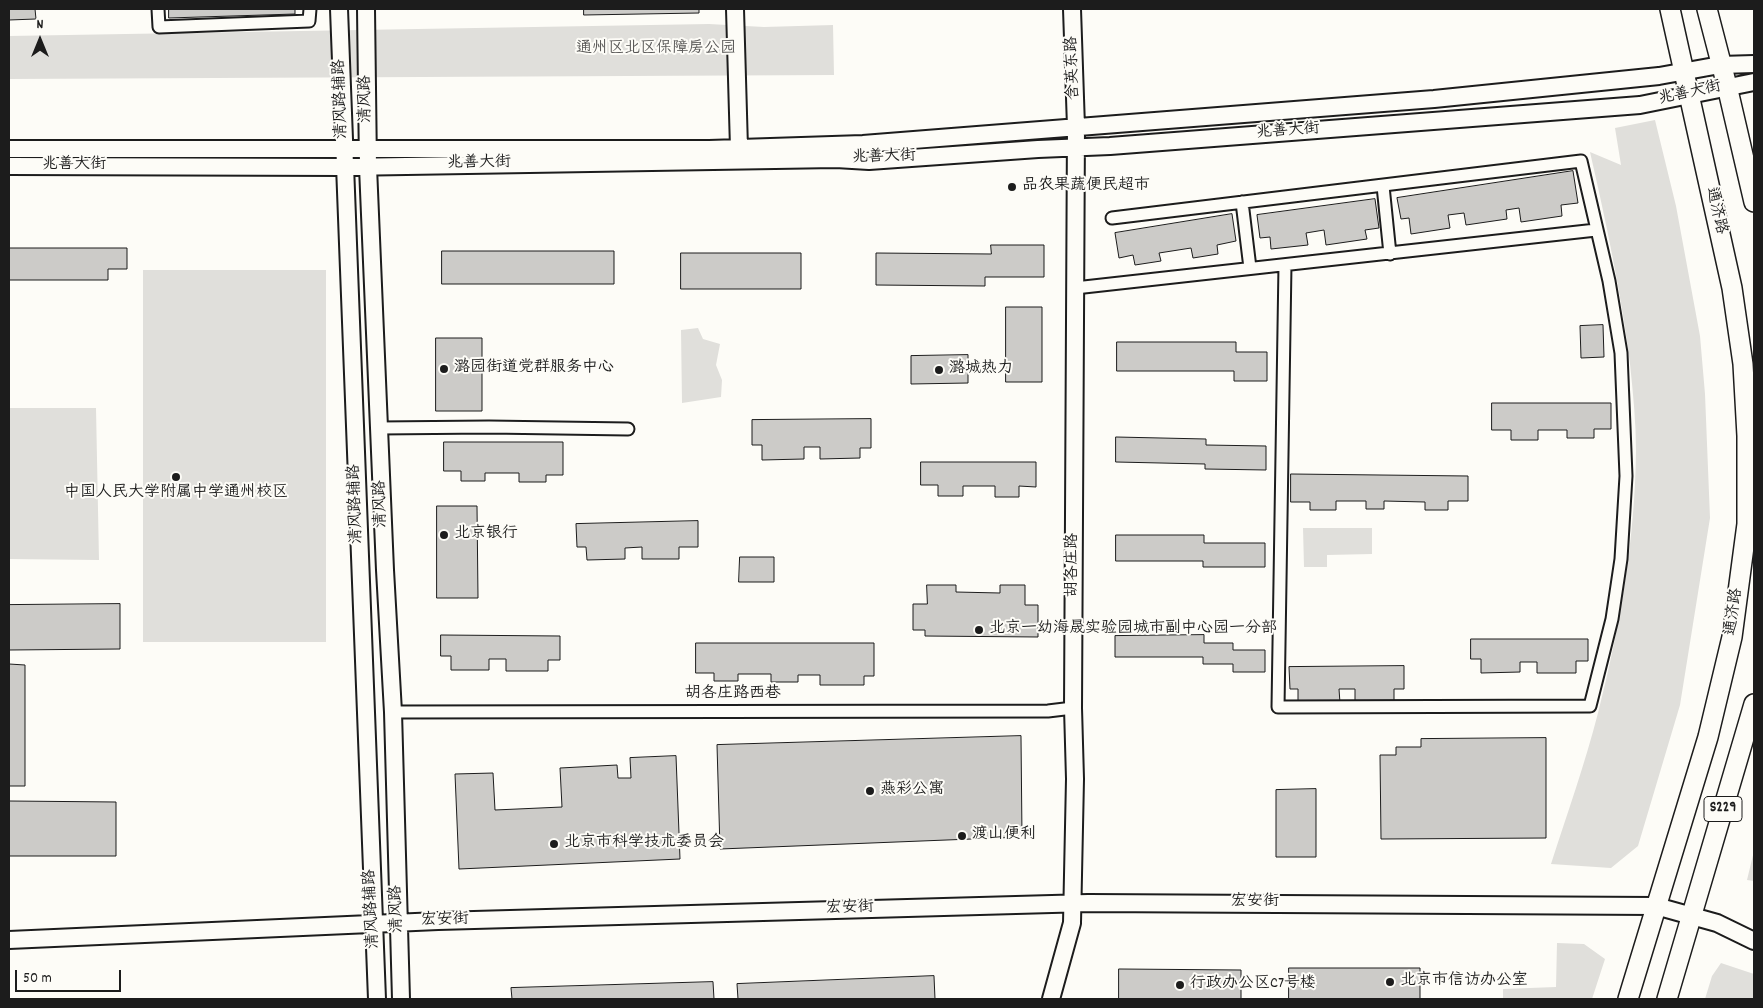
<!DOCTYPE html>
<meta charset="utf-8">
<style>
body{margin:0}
#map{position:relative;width:1763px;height:1008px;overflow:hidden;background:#fdfcf7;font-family:Dekko,sans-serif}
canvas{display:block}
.frame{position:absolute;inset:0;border:10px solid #1c1c1c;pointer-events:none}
.north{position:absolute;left:15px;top:15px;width:50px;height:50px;-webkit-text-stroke:4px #fdfcf7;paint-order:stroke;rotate:0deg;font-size:14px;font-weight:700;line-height:20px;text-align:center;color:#1c1c1c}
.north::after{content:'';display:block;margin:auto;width:18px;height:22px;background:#1c1c1c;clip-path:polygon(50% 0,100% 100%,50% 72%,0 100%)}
.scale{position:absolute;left:15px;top:970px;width:106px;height:22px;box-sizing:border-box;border:2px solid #1c1c1c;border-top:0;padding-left:6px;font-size:15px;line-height:18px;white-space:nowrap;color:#1c1c1c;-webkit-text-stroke:4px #fdfcf7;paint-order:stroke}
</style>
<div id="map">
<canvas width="1763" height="1008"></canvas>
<div class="frame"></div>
<div class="north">N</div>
<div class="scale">50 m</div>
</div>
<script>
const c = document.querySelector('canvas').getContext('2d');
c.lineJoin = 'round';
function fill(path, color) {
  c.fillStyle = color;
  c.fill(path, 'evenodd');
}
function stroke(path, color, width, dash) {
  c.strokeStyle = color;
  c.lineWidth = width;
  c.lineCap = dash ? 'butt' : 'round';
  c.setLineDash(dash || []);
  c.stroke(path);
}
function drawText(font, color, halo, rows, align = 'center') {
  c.font = font + ' Dekko,"LXGW WenKai TC",sans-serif';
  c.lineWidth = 4;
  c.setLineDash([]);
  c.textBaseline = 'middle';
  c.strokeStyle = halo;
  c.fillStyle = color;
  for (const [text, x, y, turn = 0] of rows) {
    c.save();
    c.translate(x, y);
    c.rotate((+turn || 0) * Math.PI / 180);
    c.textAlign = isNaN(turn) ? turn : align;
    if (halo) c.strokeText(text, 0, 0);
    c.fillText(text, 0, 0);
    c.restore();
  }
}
const green = new Path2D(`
 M 709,24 L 764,27 L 833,25 L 834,75 L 9,79 L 9,36 Z
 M 1655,120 L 1676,206 L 1700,336 L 1705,394 L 1710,518 L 1680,705 L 1638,846 L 1611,868 L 1551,864 C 1567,814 1585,764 1598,713 C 1620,627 1635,539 1636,451 C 1636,422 1633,393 1630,364 C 1621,292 1606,222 1590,152 L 1621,165 L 1615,128 Z
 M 143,270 L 326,270 L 326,642 L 143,642 Z
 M 698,328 L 703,339 L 720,344 L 716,365 L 722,380 L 721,397 L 682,403 L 681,330 Z
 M 9,408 L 96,408 L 99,560 L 9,559 Z
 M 1303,528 L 1372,528 L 1372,554 L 1327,555 L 1327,567 L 1304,567 Z
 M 1754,851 L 1754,881 L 1747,880 Z
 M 1557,943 L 1584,944 L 1605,959 L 1592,999 L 1503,999 L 1503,989 L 1556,987 Z
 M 1721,963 L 1754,974 L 1754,999 L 1705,999 L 1712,976 Z`);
const building = new Path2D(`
 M 9,9 L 35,9 L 36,19 L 9,20 Z
 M 169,9 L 295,9 L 295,14 L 169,18 Z
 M 584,9 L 699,9 L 699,13 L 584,15 Z
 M 1573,171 L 1578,203 L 1561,205 L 1562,216 L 1521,222 L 1519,208 L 1506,210 L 1507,219 L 1466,225 L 1464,213 L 1448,215 L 1450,228 L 1411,234 L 1409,218 L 1401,219 L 1397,198 Z
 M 1375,199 L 1379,228 L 1365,230 L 1367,239 L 1326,245 L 1324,230 L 1306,233 L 1308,245 L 1271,249 L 1270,237 L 1260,238 L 1257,215 Z
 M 1232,214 L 1236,241 L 1217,245 L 1218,254 L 1193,258 L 1191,248 L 1159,253 L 1161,261 L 1135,265 L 1133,255 L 1119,258 L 1115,233 Z
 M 991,245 L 1044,245 L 1044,277 L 985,277 L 985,286 L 876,285 L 876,253 L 991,254 Z
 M 9,248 L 127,248 L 127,269 L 108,269 L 108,280 L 9,280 Z
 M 442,251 L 614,251 L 614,284 L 442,284 Z
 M 681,253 L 801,253 L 801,289 L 681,289 Z
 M 1006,307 L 1042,307 L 1042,382 L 1006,382 Z
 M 1603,325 L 1604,357 L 1581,358 L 1580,326 Z
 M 436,338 L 482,338 L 482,411 L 436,411 Z
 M 1117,342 L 1236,342 L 1236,352 L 1267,352 L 1267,381 L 1234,381 L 1234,371 L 1117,371 Z
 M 968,355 L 968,383 L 911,384 L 911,356 Z
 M 1492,403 L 1611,403 L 1611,429 L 1594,429 L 1594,438 L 1567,438 L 1567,430 L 1538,430 L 1538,440 L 1511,440 L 1511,430 L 1492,430 Z
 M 871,419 L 871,448 L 860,448 L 860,458 L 820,459 L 820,447 L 804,447 L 804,459 L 762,460 L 762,445 L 752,445 L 752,420 Z
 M 1116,437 L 1206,439 L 1206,445 L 1266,446 L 1266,470 L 1205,469 L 1205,464 L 1116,462 Z
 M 444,442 L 563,442 L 563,475 L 546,475 L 546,482 L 519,482 L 519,473 L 485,473 L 485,481 L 461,481 L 461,471 L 444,471 Z
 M 921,462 L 1036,462 L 1036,487 L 1019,486 L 1019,497 L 995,497 L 995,486 L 963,486 L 963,496 L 938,496 L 938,485 L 921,485 Z
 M 1291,474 L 1468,476 L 1468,501 L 1448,501 L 1448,510 L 1425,510 L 1425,502 L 1384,501 L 1384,509 L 1366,509 L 1366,501 L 1336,501 L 1336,510 L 1310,510 L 1310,502 L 1291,502 Z
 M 437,506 L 477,506 L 478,598 L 437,598 Z
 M 698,521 L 698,547 L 679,547 L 679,559 L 642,559 L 642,547 L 625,548 L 625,559 L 587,560 L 586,547 L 577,547 L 576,524 Z
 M 1116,535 L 1204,535 L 1204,543 L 1265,543 L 1265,567 L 1203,567 L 1203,561 L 1116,561 Z
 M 740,557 L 774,557 L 774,582 L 739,582 Z
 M 927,585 L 956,585 L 956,592 L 1000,593 L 1000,585 L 1025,585 L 1025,605 L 1038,605 L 1038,637 L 925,636 L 925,630 L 913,630 L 913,604 L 927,604 Z
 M 120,604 L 120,649 L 9,650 L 9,605 Z
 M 441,635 L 560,636 L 560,660 L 548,660 L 548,671 L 506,671 L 506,659 L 489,659 L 489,670 L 451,670 L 451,656 L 441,656 Z
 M 1204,635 L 1204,643 L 1233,643 L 1233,650 L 1265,650 L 1265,672 L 1233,672 L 1233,664 L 1203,664 L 1203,657 L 1115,657 L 1115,636 Z
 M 1471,639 L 1588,639 L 1588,661 L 1576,661 L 1576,673 L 1537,673 L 1537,662 L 1520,662 L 1520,672 L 1481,673 L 1481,659 L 1471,659 Z
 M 696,643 L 874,643 L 874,676 L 864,676 L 864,685 L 820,685 L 820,675 L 798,675 L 798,682 L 771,682 L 771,674 L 738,674 L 738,681 L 714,681 L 714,673 L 696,673 Z
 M 9,664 L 25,665 L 25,786 L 9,786 Z
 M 1404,666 L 1404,689 L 1394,689 L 1394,702 L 1355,703 L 1355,689 L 1339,689 L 1340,703 L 1298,703 L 1298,689 L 1290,689 L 1289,667 Z
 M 1021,736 L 1022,837 L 720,849 L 717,745 Z
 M 1546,738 L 1546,838 L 1381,839 L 1380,755 L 1396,755 L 1396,747 L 1421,747 L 1421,739 Z
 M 676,756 L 680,859 L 459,869 L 455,774 L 493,773 L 495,810 L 562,807 L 560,768 L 617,765 L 618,778 L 631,778 L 630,758 Z
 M 1316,789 L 1316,857 L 1276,857 L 1276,790 Z
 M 9,801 L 116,802 L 116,856 L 9,856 Z
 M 1289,968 L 1420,968 L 1420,999 L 1289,999 Z
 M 1119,969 L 1241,970 L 1241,999 L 1119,999 Z
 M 934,976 L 935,999 L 738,999 L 737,984 Z
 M 713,982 L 714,999 L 512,999 L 511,988 Z`);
const street = new Path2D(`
 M 158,9 L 159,27 L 309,21 L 310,9
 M 1383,186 L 1390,254
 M 1242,202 L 1250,268
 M 1112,218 L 1581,161 L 1609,281 L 1621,353 L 1626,476 L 1621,559 L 1612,619 L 1590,706 L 1278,707 L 1285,265
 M 1075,288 L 1596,230
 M 379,428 L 489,427 L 628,429
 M 393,712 L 1048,711 L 1073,708`);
const secondary = new Path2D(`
 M 339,9 L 377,999
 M 366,9 L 368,167 L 385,570 L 393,712 L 401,999
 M 735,9 L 739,148
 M 9,149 L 709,149 L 863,144 L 1434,99 L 1659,76 L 1720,65 L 1754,64
 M 9,166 L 345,167 L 836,159 L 869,161 L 1038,149 L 1110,146 L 1640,105 L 1754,82
 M 9,940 L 438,921 L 1088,903 L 1656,906 L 1717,923 L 1754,941
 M 1051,999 L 1072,923 L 1075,779 L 1073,708 L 1076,127 L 1072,9`);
const primary = new Path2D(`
 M 1707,9 L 1727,86 L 1754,202
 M 1628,999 L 1708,737 L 1732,637 L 1747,524 L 1747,436 L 1743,364 L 1732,288 L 1670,9
 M 1667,999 L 1754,704`);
const markers = [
 [1012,187,5,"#1c1c1c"],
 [444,369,5,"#1c1c1c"],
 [939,370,5,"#1c1c1c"],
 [176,477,5,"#1c1c1c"],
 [444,535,5,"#1c1c1c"],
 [979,630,5,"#1c1c1c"],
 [870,791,5,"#1c1c1c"],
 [962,836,5,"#1c1c1c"],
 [554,844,5,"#1c1c1c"],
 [1390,982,5,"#1c1c1c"],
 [1180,985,5,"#1c1c1c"]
];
const shields = [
 [1723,809,38]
];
const shieldNames = [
 ["S229",1723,809]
];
const parkNames = [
 ["通州区北区保障房公园",656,50]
];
const streetNames = [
 ["含英东路",1074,68,-92],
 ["兆善大街",1690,94,-12],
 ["清风路辅路",342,99,-92],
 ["清风路",367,99,-91],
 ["兆善大街",1288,132,-4],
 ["兆善大街",884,158,-2],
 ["兆善大街",479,164,-1],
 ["兆善大街",74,166],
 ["通济路",1715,211,77],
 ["清风路辅路",357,504,-92],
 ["清风路",382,504,-92],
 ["胡各庄路",1074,565,-90],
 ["通济路",1735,612,-82],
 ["胡各庄路西巷",733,695],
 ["宏安街",1255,903],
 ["清风路辅路",373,909,-93],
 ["清风路",398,909,-92],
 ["宏安街",850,909,-2],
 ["宏安街",445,921,-2]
];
const poiNames = [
 ["品农果蔬便民超市",1022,187],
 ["潞园街道党群服务中心",454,369],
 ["潞城热力",949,370],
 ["中国人民大学附属中学通州校区",176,494,"center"],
 ["北京银行",454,535],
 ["北京一幼海晟实验园城市副中心园一分部",989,630],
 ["燕彩公寓",880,791],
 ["渡山便利",972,836],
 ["北京市科学技术委员会",564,844],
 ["北京市信访办公室",1400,982],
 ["行政办公区C7号楼",1190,985]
];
fill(green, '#e0dfdb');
fill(building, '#cccbc8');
stroke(building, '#1c1c1c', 1);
stroke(street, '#1c1c1c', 15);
stroke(secondary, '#1c1c1c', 20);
stroke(primary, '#1c1c1c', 22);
stroke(street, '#fdfcf7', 11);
stroke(secondary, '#fdfcf7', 16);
stroke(primary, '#fdfcf7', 19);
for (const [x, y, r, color] of markers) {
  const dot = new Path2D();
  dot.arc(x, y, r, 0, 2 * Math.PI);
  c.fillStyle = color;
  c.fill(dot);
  stroke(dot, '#fdfcf7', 2);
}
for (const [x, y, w] of shields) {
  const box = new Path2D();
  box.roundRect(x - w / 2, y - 12.5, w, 25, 4);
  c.fillStyle = '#fdfcf7';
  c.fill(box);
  stroke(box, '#1c1c1c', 1);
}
drawText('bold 15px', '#1c1c1c', null, shieldNames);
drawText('16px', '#575655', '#fdfcf7', parkNames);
drawText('16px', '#1c1c1c', '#fdfcf7', streetNames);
drawText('16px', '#1c1c1c', '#fdfcf7', poiNames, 'left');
</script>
